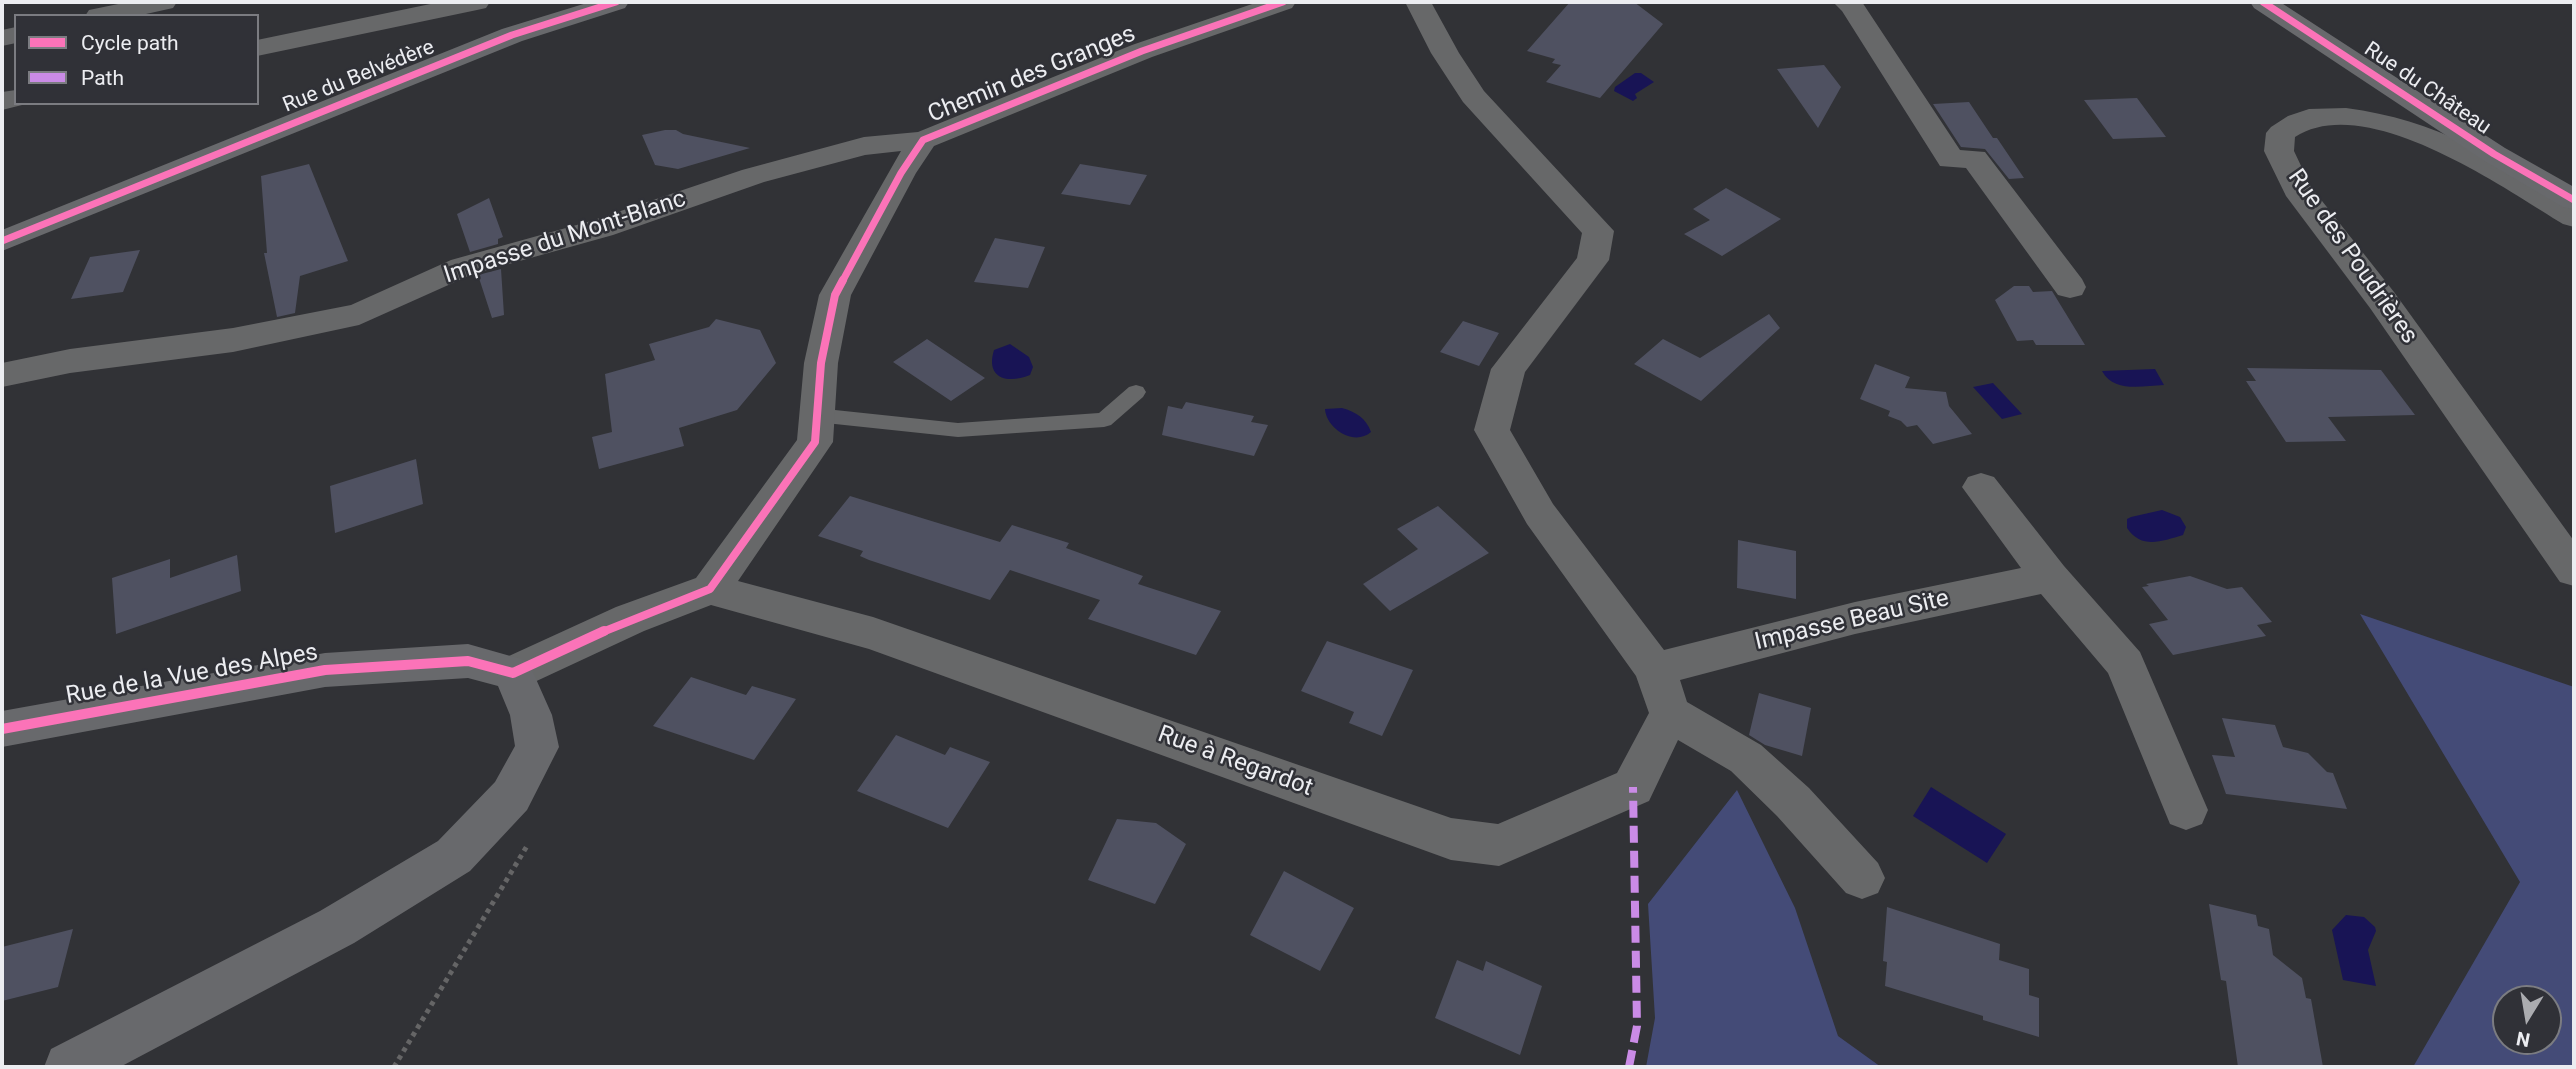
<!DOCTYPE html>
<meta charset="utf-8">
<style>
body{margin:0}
#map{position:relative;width:2576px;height:1069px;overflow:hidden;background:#313236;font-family:Roboto,sans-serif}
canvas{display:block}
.frame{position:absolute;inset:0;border:4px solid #ecedf1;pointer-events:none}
.legend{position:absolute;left:14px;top:14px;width:245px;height:91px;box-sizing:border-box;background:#303137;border:2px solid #7b7c81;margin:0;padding:9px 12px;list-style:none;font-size:21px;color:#ecedf1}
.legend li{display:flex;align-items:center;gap:14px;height:35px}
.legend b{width:35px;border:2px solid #7b7c81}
.north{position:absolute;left:2492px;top:985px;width:70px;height:70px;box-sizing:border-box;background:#303137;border:2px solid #7b7c81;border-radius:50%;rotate:191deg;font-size:19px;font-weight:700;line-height:28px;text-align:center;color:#ecedf1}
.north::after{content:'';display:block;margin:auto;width:24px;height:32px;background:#abacb0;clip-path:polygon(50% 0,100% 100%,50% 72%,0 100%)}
</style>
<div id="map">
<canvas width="2576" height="1069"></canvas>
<div class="frame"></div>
<ul class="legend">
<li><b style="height:9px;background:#fb73b8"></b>Cycle path</li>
<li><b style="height:9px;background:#ca8be6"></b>Path</li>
</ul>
<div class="north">N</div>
</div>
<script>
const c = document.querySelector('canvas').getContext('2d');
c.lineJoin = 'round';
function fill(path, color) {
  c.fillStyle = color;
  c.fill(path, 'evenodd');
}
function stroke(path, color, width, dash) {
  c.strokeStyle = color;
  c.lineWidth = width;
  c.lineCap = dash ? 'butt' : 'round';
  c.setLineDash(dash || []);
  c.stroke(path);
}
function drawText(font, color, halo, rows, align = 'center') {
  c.font = font + ' Roboto,sans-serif';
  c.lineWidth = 5;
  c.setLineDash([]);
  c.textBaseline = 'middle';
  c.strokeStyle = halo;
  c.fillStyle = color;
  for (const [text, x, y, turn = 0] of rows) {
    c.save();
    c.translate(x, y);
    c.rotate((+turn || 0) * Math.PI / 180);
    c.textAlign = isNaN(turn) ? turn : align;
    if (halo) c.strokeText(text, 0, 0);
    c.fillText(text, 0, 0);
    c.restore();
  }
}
const green = new Path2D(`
 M 2360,614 L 2574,687 L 2574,1067 L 2413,1067 L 2520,882 ZM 2506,999 L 2548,999 L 2548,1041 L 2506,1041 Z
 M 1737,790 L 1795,908 L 1838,1036 L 1881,1067 L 1646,1067 L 1655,1018 L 1648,904 Z`);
const water = new Path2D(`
 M 1635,73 L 1641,73 L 1654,82 L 1635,94 L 1637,98 L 1633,101 L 1614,91 L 1615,87 Z
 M 1010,344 L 1029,357 L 1033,367 L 1030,375 C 1008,384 985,379 994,350 Z
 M 2155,369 L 2164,385 C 2142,386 2114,393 2102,371 Z
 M 1993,383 L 2022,414 L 2002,419 L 1973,387 Z
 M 1342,408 C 1356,412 1366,418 1371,432 C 1354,447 1326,428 1325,409 Z
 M 2162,510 L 2180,517 L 2186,527 L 2183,535 C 2162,541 2142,550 2127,528 L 2127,519 L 2131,517 Z
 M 1931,787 L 2006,834 L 1987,863 L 1913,816 Z
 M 2346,915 L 2364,917 L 2375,927 L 2376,931 L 2368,950 L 2376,986 L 2343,980 L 2332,930 Z`);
const building = new Path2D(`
 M 1570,2 L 1634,2 L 1663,24 L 1600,98 L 1546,82 L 1561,65 L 1552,63 L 1555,59 L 1527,51 Z
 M 1824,65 L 1841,87 L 1818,128 L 1777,69 Z
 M 2137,98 L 2166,137 L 2113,139 L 2084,100 Z
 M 1969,102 L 1993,138 L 1997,138 L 2024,178 L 2009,179 L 1985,149 L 1961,147 L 1933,104 Z
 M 665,130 L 676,130 L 683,134 L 750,148 L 678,169 L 655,165 L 642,135 Z
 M 309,164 L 348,261 L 300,276 L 295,313 L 277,317 L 264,253 L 267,253 L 261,176 Z
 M 1080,164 L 1147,175 L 1130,205 L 1061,194 Z
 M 1726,188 L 1781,219 L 1722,256 L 1684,234 L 1710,220 L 1693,209 Z
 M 489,198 L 503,237 L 498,239 L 498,244 L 470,252 L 457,214 Z
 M 995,238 L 1045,247 L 1028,288 L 974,282 Z
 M 140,250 L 123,292 L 71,299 L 90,257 Z
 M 501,269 L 504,315 L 492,318 L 478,275 Z
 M 2014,286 L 2029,286 L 2033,292 L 2052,291 L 2085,345 L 2036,345 L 2033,340 L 2017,341 L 1995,300 Z
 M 1769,314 L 1780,328 L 1701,401 L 1634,364 L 1663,339 L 1700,358 Z
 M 716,319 L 760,330 L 776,363 L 737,410 L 679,428 L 684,446 L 599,469 L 592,437 L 612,432 L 605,374 L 655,360 L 649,344 L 709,327 Z
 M 1463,321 L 1499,333 L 1479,366 L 1440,352 Z
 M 927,339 L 985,378 L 951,401 L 893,362 Z
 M 1875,364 L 1910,377 L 1905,388 L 1946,392 L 1949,406 L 1972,434 L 1933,444 L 1917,425 L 1907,427 L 1901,421 L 1888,416 L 1890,411 L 1860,399 Z
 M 2247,368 L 2381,370 L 2415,415 L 2328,417 L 2346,441 L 2286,442 L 2246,381 L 2256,381 Z
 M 1186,402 L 1254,416 L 1251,422 L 1268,425 L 1254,456 L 1162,435 L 1168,406 L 1182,409 Z
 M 416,459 L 423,504 L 335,533 L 330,486 Z
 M 850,496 L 1000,542 L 1012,525 L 1069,543 L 1066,548 L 1143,576 L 1138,584 L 1221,611 L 1196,655 L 1088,619 L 1100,600 L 1010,570 L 990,600 L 869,560 L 860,556 L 863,551 L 818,536 Z
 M 1438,506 L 1489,553 L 1390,611 L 1363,584 L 1418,549 L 1397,529 Z
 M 1738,540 L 1796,551 L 1796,599 L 1737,588 Z
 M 237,555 L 241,591 L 116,634 L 112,578 L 170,559 L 170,578 Z
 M 2190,576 L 2227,589 L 2242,587 L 2272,622 L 2257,625 L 2266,636 L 2173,655 L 2149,624 L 2168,620 L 2142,587 L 2149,586 L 2146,584 Z
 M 1327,641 L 1413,670 L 1382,736 L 1349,723 L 1354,712 L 1301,691 Z
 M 691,677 L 746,695 L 752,686 L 796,699 L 754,760 L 653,726 Z
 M 1759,693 L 1811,708 L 1802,756 L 1765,745 L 1749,735 Z
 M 2222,718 L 2275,725 L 2283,747 L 2308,753 L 2327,772 L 2333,773 L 2347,809 L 2226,794 L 2212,755 L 2235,757 Z
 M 896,735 L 945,755 L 950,747 L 990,762 L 948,828 L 857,791 Z
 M 1117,819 L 1156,823 L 1186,844 L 1155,904 L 1088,880 Z
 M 1284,871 L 1354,908 L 1320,971 L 1250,935 Z
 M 2209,904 L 2256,915 L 2258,926 L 2269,929 L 2273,955 L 2302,978 L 2306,998 L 2311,999 L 2323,1067 L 2238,1067 L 2226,981 L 2221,980 Z
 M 1887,907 L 2000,944 L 1999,960 L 2029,969 L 2029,995 L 2039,998 L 2039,1037 L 1983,1020 L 1983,1016 L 1885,986 L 1887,962 L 1883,961 Z
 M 73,929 L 58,987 L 2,1001 L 2,947 Z
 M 1457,960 L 1483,971 L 1486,961 L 1542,986 L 1520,1055 L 1435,1018 Z`);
const path = new Path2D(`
 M 394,1067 L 527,846`);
const lane = new Path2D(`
 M 1136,385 L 1143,387 L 1146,392 L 1143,397 L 1111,425 L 1104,427 L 958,437 L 816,422 L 809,420 L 806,415 L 809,410 L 816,408 L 958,423 L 1099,413 L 1129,387 Z`);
const street = new Path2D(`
 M 128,2 L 177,2 L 173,8 L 137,16 L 85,16 L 89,10 Z
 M 440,2 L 490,2 L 486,8 L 477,10 L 257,56 L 257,40 Z
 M 1258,2 L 1296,2 L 1292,8 L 1152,57 L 934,146 L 916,173 L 851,295 L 838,363 L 833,442 L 738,581 L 873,617 L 1451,818 L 1498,824 L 1617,773 L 1649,713 L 1636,676 L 1527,524 L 1474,430 L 1491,369 L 1577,258 L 1582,233 L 1463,102 L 1431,53 L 1405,2 L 1431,2 L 1459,53 L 1484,91 L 1614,231 L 1609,260 L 1525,372 L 1510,430 L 1553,504 L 1664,650 L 1855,602 L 2021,568 L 1962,487 L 1968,477 L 1981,473 L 1994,477 L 2064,566 L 2140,652 L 2208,810 L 2202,824 L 2186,830 L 2170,824 L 2108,673 L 2041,594 L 1855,634 L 1680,680 L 1687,702 L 1761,745 L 1809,788 L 1878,863 L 1885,878 L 1878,893 L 1862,899 L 1846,893 L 1777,816 L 1731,771 L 1678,740 L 1649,801 L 1499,866 L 1451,860 L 869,649 L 711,605 L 644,631 L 528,685 L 513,690 L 498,685 L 492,673 L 498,661 L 616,607 L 696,578 L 797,440 L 804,363 L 819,295 L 901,151 L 865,155 L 764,182 L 613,235 L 473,274 L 359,325 L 233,352 L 70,373 L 2,387 L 2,363 L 70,349 L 233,328 L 351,305 L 451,260 L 591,221 L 742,170 L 864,137 L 918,132 L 1132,45 Z
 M 1833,2 L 1862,2 L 1960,150 L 1985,152 L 2082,279 L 2086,287 L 2082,295 L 2070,298 L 2058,295 L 1966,168 L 1940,166 L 1842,11 Z
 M 16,27 L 16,43 L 2,46 L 2,30 Z
 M 16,90 L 16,103 L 26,104 L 2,110 L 2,92 Z
 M 2346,108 C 2437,120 2497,158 2574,204 L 2574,227 L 2563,224 C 2502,187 2366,91 2295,137 L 2294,151 L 2311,187 L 2394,292 L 2574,541 L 2574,586 L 2560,582 L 2370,308 L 2286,196 L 2264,151 L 2266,133 L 2271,127 L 2288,116 L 2309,109 Z`);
const secondary = new Path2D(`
 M 590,2 L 629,2 L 625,8 L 522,41 L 2,251 L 2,230 L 502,29 Z
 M 2250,2 L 2280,2 L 2505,148 L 2574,187 L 2574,209 L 2563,207 L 2483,160 L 2254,8 Z
 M 468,644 L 528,661 L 552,715 L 559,747 L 527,810 L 470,871 L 354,943 L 120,1067 L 44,1067 L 51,1049 L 320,911 L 438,841 L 495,782 L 515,746 L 510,715 L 498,686 L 468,678 L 325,687 L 2,747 L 2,711 L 325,653 Z`);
const quiet = new Path2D(`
 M 1629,1067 L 1637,1026 L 1633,787`);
const cyclewayFar2 = new Path2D(`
 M 2263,2 L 2494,154 L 2574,200
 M 2,241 L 512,35 L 616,2
 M 842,282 L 901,173 L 923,140 L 1142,51 L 1283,2`);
const cyclewayFar1 = new Path2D(`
 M 600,633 L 710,589 L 815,442 L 821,363 L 835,295 L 843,280`);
const cycleway = new Path2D(`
 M 2,729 L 325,670 L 468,661 L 513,673 L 604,631`);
const farStreetnames = [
 ["Rue du Belvédère",359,77,-22],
 ["Rue du Château",2427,89,34]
];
const streetNames = [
 ["Chemin des Granges",1032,75,-22],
 ["Impasse du Mont-Blanc",565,238,-18],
 ["Rue des Poudrières",2352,257,55],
 ["Impasse Beau Site",1852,621,-13],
 ["Rue de la Vue des Alpes",192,675,-10],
 ["Rue à Regardot",1235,762,20]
];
fill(green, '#444b77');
fill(water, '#181455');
fill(building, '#4f5161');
stroke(path, '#656566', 5, [4.5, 4.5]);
fill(lane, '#676869');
fill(street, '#676869');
fill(secondary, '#68696c');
stroke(quiet, '#ca8be6', 8, [17, 8]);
stroke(cyclewayFar2, '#fb73b8', 7);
stroke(cyclewayFar1, '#fb73b8', 8);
stroke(cycleway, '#fb73b8', 10);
drawText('21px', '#ecedf1', '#303137', farStreetnames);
drawText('24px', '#ecedf1', '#303137', streetNames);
</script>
